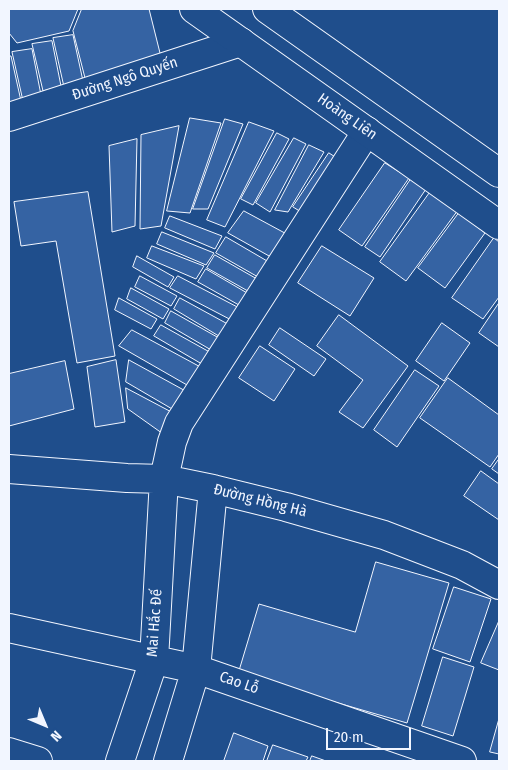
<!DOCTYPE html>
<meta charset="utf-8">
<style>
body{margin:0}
#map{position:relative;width:508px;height:770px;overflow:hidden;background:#1f4e8c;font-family:"Fira Sans Condensed",sans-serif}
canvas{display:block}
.frame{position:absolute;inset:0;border:10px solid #f2f6ff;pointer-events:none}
.north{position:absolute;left:20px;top:700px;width:50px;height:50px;-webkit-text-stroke:4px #1f4e8c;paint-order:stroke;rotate:135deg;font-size:14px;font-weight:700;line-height:20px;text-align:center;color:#f2f6ff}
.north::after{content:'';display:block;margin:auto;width:18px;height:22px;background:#f2f6ff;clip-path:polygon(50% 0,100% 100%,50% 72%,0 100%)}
.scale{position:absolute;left:326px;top:728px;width:85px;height:22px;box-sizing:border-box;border:2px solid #f2f6ff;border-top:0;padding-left:6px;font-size:15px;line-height:18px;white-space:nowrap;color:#f2f6ff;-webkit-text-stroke:4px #1f4e8c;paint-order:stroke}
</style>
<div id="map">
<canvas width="508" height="770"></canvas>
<div class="frame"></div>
<div class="north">N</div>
<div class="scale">20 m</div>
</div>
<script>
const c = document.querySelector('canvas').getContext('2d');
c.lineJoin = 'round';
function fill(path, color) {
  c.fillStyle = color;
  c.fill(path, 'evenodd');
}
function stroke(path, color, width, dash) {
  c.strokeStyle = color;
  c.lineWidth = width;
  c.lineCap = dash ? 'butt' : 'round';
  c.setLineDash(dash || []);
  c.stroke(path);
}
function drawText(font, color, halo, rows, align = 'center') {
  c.font = font + ' "Fira Sans Condensed",sans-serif';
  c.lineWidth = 4;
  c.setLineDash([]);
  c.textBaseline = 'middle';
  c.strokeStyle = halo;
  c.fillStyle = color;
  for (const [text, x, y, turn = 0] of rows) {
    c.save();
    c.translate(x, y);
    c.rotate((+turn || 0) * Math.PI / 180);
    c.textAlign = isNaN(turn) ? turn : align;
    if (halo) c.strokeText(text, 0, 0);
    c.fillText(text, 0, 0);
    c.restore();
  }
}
const building = new Path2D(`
 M 9,9 L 78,9 L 69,31 L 17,43 L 9,33 Z
 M 82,9 L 149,9 L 161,57 L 85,78 L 73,31 Z
 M 73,35 L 83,81 L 64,87 L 53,38 Z
 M 52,41 L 61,86 L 43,91 L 32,44 Z
 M 32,49 L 41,95 L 23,101 L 12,52 Z
 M 9,56 L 11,56 L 21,101 L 9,105 Z
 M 190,118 L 221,123 L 190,213 L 167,211 Z
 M 225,119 L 243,124 L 208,209 L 193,209 Z
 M 249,122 L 274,131 L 225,227 L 207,220 Z
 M 179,126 L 161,226 L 140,229 L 141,135 Z
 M 277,133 L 289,139 L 253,205 L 241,199 Z
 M 294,138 L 306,144 L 270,212 L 256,203 Z
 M 137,139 L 135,226 L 112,232 L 109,146 Z
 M 309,145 L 324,152 L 288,212 L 275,210 Z
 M 329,153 L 340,160 L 306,215 L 293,207 Z
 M 385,163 L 409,178 L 362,246 L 339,230 Z
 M 411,179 L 426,189 L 380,257 L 365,247 Z
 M 431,191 L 458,210 L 406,281 L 380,262 Z
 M 88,192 L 115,356 L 77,363 L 56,241 L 21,246 L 14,202 Z
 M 244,211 L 294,238 L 278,261 L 228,233 Z
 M 459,213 L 485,233 L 445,288 L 418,268 Z
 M 170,216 L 222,236 L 215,249 L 165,228 Z
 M 162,232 L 214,253 L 206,265 L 157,244 Z
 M 226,237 L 274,265 L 265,281 L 216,253 Z
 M 494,238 L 499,242 L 499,297 L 483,319 L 452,298 Z
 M 152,246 L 204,266 L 196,279 L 147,258 Z
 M 322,246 L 374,278 L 350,316 L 298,283 Z
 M 215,255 L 264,283 L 255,295 L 207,268 Z
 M 137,256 L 174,277 L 168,287 L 133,267 Z
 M 206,269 L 254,297 L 246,309 L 198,282 Z
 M 140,276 L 177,296 L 171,306 L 135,287 Z
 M 178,276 L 245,311 L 237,323 L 170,288 Z
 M 131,288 L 169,309 L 163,319 L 127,299 Z
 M 119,298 L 157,319 L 151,329 L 115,310 Z
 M 180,298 L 235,328 L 227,341 L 174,309 Z
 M 499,303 L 499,347 L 479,333 Z
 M 171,311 L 226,342 L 218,354 L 165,323 Z
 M 339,315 L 408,366 L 363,428 L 339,412 L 363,380 L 317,346 Z
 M 442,323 L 470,343 L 444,381 L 416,361 Z
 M 161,325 L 215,355 L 207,367 L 154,336 Z
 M 280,328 L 326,359 L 314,376 L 269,345 Z
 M 132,330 L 206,370 L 194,389 L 119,346 Z
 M 260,346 L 295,369 L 274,401 L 239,378 Z
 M 116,360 L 125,422 L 95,427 L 87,367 Z
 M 129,360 L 191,394 L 179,413 L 126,382 Z
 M 65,361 L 74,409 L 9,426 L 9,374 Z
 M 415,370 L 439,386 L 397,447 L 374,430 Z
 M 448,378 L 499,415 L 499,454 L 490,467 L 420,418 Z
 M 126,388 L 179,416 L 166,436 L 128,409 Z
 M 499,459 L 499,474 L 492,469 Z
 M 481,471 L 499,484 L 499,520 L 464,496 Z
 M 376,562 L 449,583 L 407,723 L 238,674 L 259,604 L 355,632 Z
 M 454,587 L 491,599 L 470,662 L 433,649 Z
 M 499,621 L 499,670 L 481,663 Z
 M 443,657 L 474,667 L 453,736 L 422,726 Z
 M 499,719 L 499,754 L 490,752 Z
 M 234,733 L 268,746 L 263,761 L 224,761 Z
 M 273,745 L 308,757 L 306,761 L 267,761 Z
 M 312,756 L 326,761 L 310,761 Z`);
const minor = new Path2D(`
 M 9,117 L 241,42
 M 9,469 L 127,478 L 164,479 L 213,489 L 286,507 L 384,535 L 462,565 L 499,585
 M 9,628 L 196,669 L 462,761
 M 9,752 L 38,761
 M 120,761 L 154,660 L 164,479 L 172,442 L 179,423 L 367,131
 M 168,761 L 196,669 L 213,489`);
const major = new Path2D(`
 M 194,9 L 499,225
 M 267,9 L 499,173`);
const streetNames = [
 ["Đường Ngô Quyến",125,79,-18],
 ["Hoàng Liên",347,117,35],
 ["Đường Hồng Hà",260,501,14],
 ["Mai Hắc Đế",155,623,-86],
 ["Cao Lỗ",239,683,19]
];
fill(building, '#3563a3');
stroke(building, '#f2f6ff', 1);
stroke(minor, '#f2f6ff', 30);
stroke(major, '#f2f6ff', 30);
stroke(minor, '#1f4e8c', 28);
stroke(major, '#1f4e8c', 28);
drawText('15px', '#f2f6ff', '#1f4e8c', streetNames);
</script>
